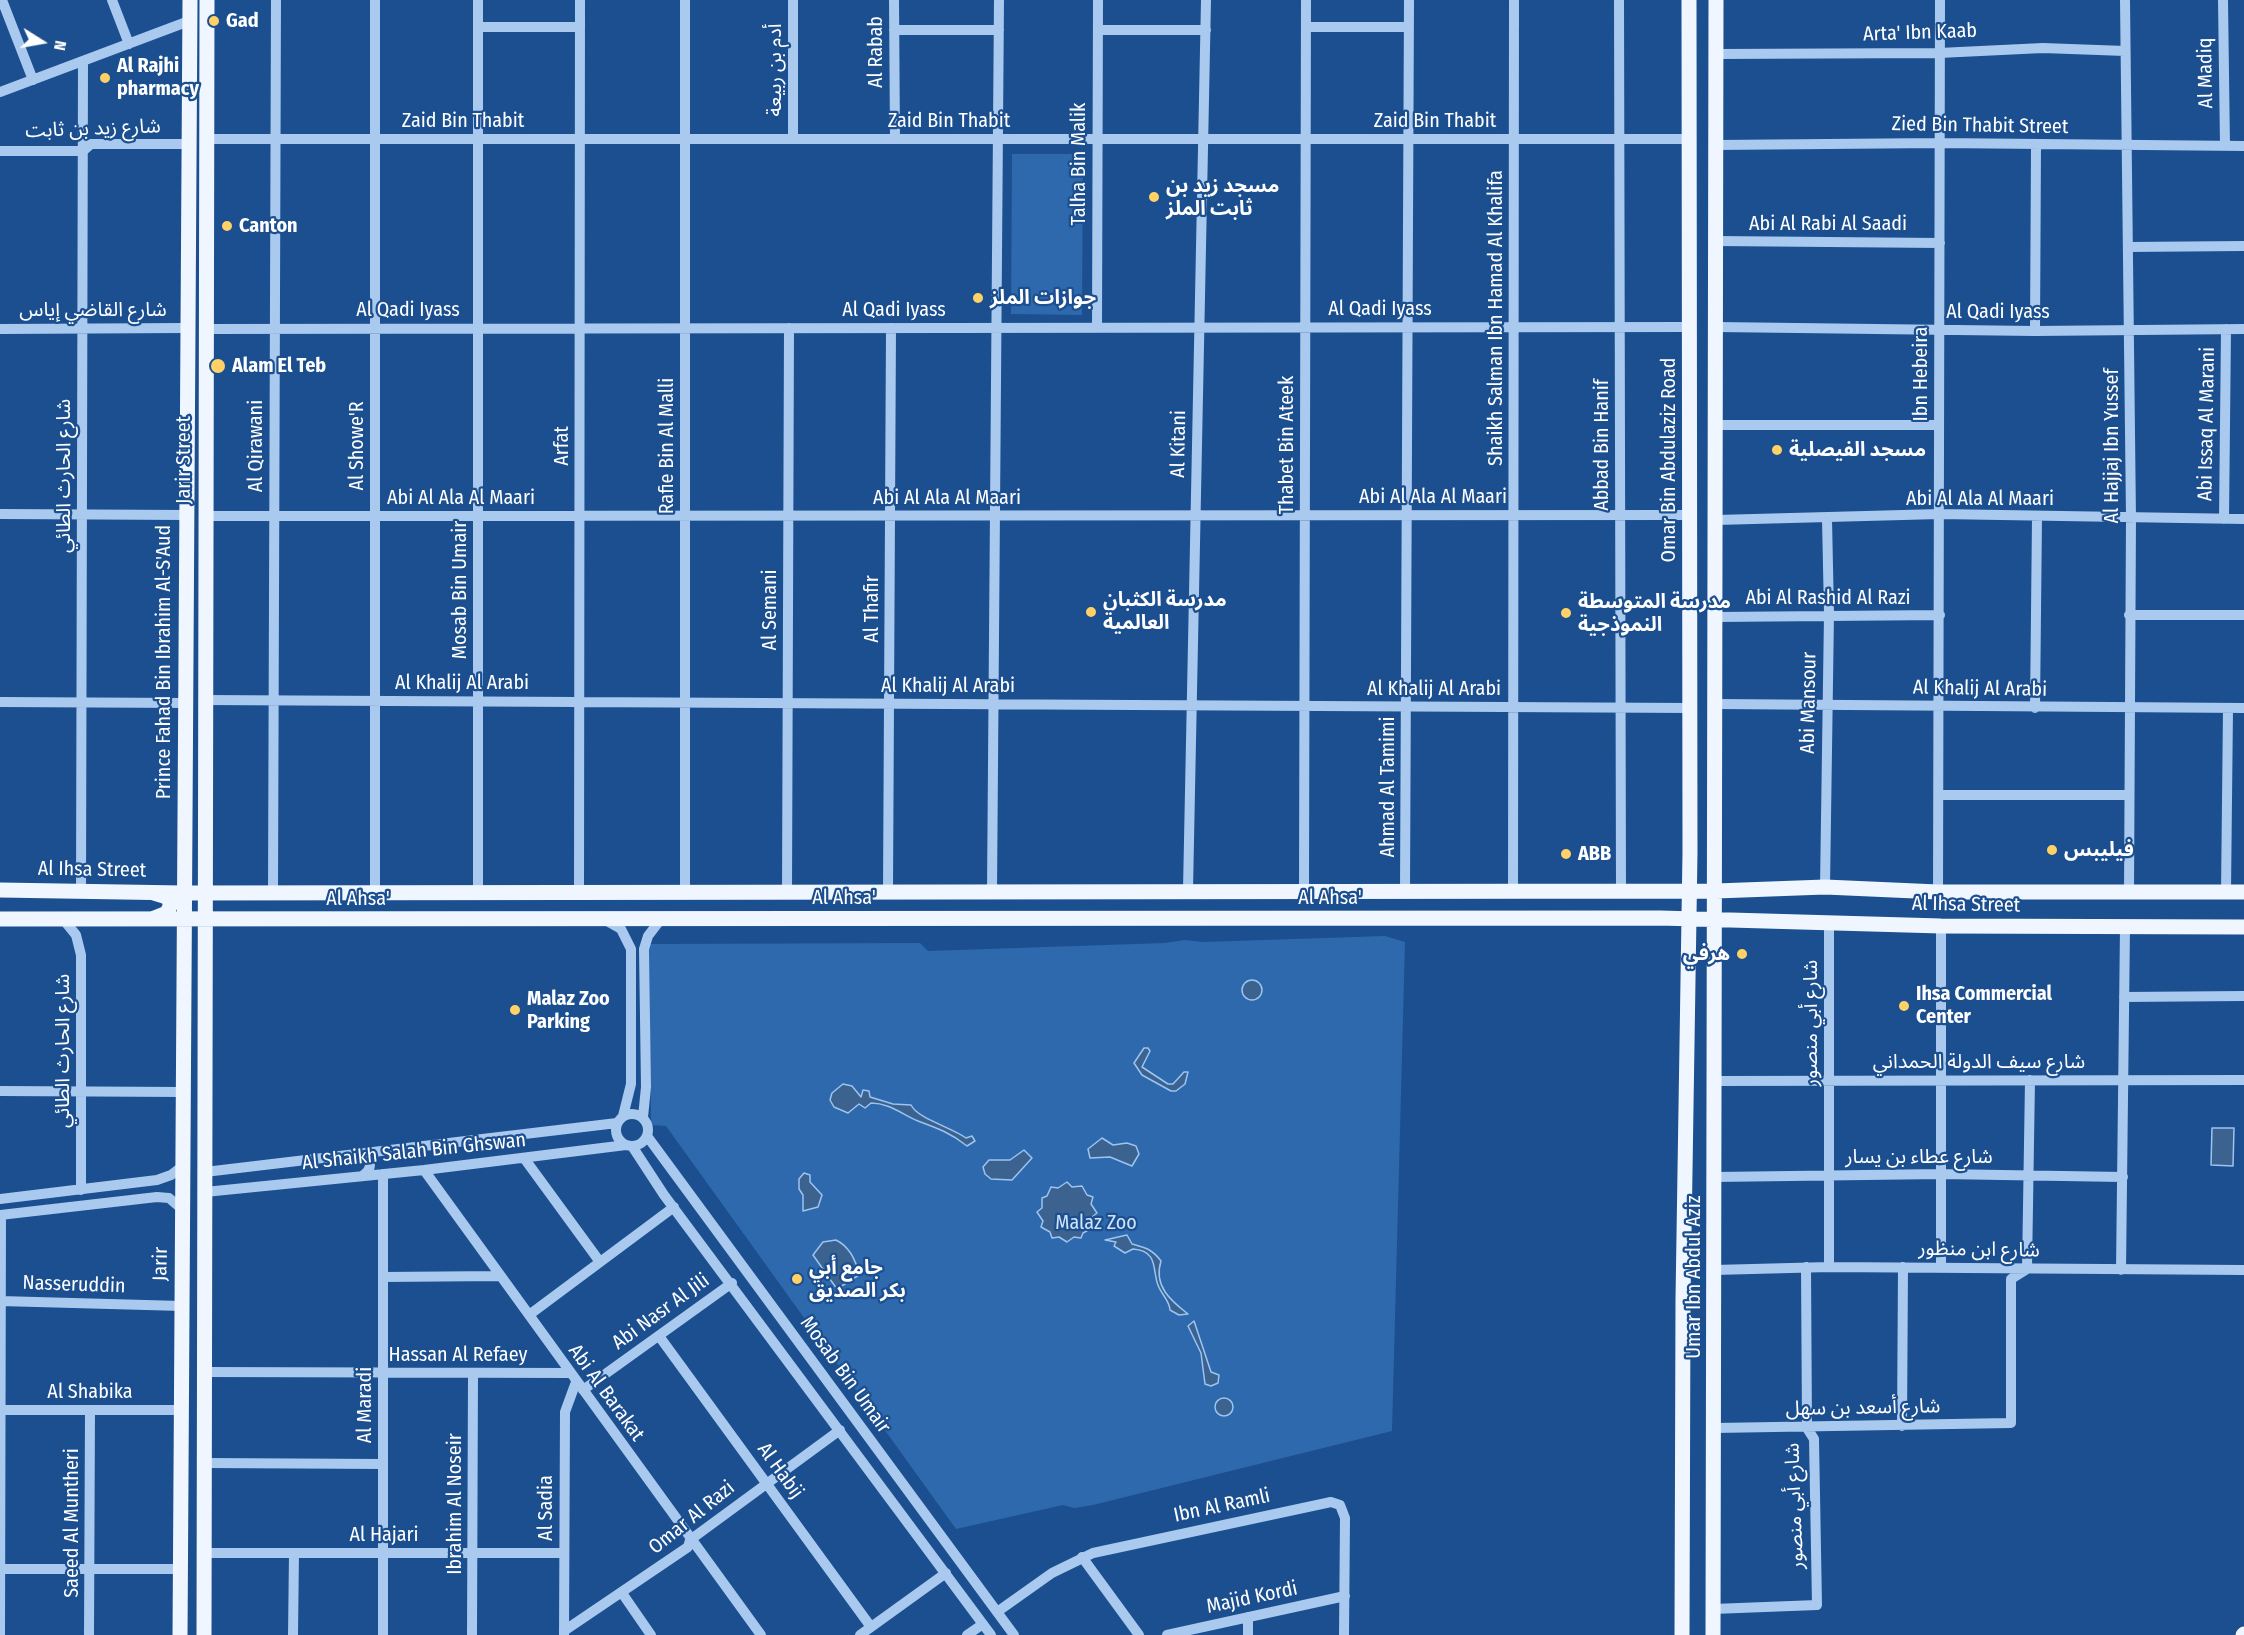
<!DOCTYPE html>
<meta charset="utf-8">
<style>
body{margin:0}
#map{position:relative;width:2244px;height:1635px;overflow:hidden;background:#1b4f8f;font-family:"Fira Sans Condensed",sans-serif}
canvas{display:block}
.north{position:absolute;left:12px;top:12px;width:60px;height:60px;-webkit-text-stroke:4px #1b4f8f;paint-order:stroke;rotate:101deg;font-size:16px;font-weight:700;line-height:24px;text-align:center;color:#fff}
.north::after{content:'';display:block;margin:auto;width:21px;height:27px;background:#fff;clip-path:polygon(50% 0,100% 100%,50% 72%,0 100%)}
</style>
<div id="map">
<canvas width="2244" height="1635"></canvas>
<div class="north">N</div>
</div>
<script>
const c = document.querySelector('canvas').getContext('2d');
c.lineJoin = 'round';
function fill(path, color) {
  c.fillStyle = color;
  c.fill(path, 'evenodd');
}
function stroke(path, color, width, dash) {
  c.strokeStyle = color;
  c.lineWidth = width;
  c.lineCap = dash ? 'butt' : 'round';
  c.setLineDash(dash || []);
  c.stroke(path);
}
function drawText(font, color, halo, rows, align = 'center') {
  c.font = font + ' "Fira Sans Condensed","Noto Sans Arabic",sans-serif';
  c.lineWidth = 4.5;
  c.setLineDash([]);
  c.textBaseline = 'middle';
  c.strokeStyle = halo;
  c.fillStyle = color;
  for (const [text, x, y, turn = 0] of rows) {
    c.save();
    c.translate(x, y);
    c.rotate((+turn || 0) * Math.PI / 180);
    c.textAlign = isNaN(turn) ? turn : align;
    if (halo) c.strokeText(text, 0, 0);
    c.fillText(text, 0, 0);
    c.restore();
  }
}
const green = new Path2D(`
 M 1012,154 L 1083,154 L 1082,315 L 1011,314 Z
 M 1385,936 L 1405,942 L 1392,1431 L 1093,1505 L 1074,1508 L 1063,1505 L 956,1529 L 666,1126 L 651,1125 L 649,944 L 920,943 L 928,951 L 1164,943 L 1185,940 L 1203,942 Z`);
const water = new Path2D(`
 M1242 990a10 10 0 1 1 20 0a10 10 0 1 1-20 0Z
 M 1144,1048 L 1148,1048 L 1150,1051 L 1142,1067 L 1168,1084 L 1173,1084 L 1184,1072 L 1188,1072 L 1185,1084 L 1176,1091 L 1171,1091 L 1142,1075 L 1134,1063 Z
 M 843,1084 L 852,1086 L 861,1097 L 863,1090 L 869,1091 L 870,1097 L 893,1104 L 911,1105 C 918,1119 951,1127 966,1138 L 972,1136 L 975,1141 L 967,1146 C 951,1133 937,1128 918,1121 C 903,1115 890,1103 871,1103 L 865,1108 L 859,1104 L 848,1113 L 834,1107 L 830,1100 L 832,1093 Z
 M 2212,1128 L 2234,1128 L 2233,1166 L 2211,1165 Z
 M 1102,1138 L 1113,1145 L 1127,1143 L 1136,1146 L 1139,1154 L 1132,1166 L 1110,1157 L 1090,1158 L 1088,1149 Z
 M 1024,1150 L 1032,1158 L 1012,1180 L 991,1179 L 985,1174 L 983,1167 L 989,1160 L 1010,1160 Z
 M 804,1173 L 810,1175 L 810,1182 L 822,1195 L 818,1207 L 803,1211 L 803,1195 L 799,1189 L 799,1179 Z
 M 1067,1182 L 1072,1187 L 1082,1186 L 1087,1195 L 1093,1197 L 1091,1204 L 1097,1213 L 1092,1217 L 1092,1228 L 1083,1233 L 1081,1238 L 1074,1237 L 1067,1242 L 1059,1237 L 1052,1238 L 1050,1232 L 1041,1227 L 1043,1221 L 1037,1212 L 1042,1208 L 1042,1198 L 1047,1196 L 1051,1187 L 1058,1188 Z
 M 1127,1235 L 1132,1244 C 1146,1248 1152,1249 1161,1261 C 1153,1286 1171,1301 1188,1314 L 1179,1315 L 1170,1310 C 1170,1301 1161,1294 1158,1285 C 1152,1270 1159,1251 1133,1249 L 1125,1253 L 1114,1246 L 1116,1242 L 1105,1240 Z
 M 836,1240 C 850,1247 856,1260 859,1275 L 837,1289 L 813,1255 L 823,1242 Z
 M 1194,1321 L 1211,1372 L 1219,1375 L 1218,1383 L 1211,1386 L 1205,1384 L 1201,1353 L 1188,1326 Z
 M1215 1407a9 9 0 1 1 18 0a9 9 0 1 1-18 0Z`);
const minor = new Path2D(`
 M 2,0 L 33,80
 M 112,0 L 129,44
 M 685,0 L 685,891
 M 793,0 L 793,139
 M 894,0 L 895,139
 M 1619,0 L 1621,889
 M 2125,0 L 2131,518 L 2129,892
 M 2223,0 L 2225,146
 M 478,27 L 580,27
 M 1306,27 L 1409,27
 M 894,30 L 999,30
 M 1098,30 L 1206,30
 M 1717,54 L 1939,53 L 2043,48 L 2125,51
 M 0,92 L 189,21
 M 207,139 L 1691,139
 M 1716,145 L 1939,143 L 2244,146
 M 0,151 L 83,151 L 91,144 L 188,144
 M 1716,241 L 1940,243
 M 2128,247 L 2244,246
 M 1717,327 L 2035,331 L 2244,329
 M 1097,328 L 1098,0
 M 0,329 L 186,328
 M 206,329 L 1690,327
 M 2035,331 L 2036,146
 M 1717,425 L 1939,425
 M 0,514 L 186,515
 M 205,516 L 1690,515
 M 2224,519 L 2226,329
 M 1716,520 L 1940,514 L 2244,519
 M 2129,615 L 2244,615
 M 1716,617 L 1940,615
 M 205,700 L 1690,708
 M 0,702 L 186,703
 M 1716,704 L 2244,708
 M 2035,708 L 2037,517
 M 1940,795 L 2127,795
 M 1825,887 L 1829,614 L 1827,519
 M 1513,889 L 1514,0
 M 1188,890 L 1206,0
 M 1304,890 L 1306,0
 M 1405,890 L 1409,0
 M 888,891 L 891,328
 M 992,891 L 999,0
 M 81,892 L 83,61
 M 273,892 L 276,0
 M 375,892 L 375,0
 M 478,892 L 478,0
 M 579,892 L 580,0
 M 787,892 L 789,328
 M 1938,892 L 1940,0
 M 2226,892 L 2228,709
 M 63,919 L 76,935 L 81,955 L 81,1190
 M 605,920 L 621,929 L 631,949 L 631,1084 L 623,1116
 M 2124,997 L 2244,996
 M 1715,1081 L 2244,1080
 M 0,1091 L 182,1092
 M616 1130a16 16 0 1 1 32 0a16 16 0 1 1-32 0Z
 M 643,1117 L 646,1087 L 644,949 L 648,936 L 661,919
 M 647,1136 L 1014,1635
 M 632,1146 L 664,1195 L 991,1635
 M 360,1154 L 366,1156 C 373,1164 370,1171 362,1176
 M 524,1158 L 600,1262
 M 424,1170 L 761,1635
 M 205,1172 L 617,1123
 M 383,1174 L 383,1635
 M 1715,1177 L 1941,1174 L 2123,1177
 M 205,1192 L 424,1170 L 626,1145
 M 0,1199 L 157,1180 L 171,1175 L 183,1166
 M 0,1215 L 157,1197 L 169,1198 L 183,1210
 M 1829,1267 L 1829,923
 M 1941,1268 L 1941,926
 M 1714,1270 L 1829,1267 L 2244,1270
 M 2121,1270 L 2125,927
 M 383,1277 L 499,1276
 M 0,1301 L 182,1306
 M 529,1315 L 674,1207
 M 659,1336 L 871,1627
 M 205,1372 L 569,1373
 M 583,1390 L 732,1283
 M 0,1410 L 181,1410
 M 1902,1426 L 1903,1267
 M 1715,1428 L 2011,1423 L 2011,1279 L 2027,1269 L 2030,1080
 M 205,1463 L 383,1464
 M 204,1553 L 564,1553
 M 1082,1557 L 1139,1635
 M 0,1569 L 179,1569
 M 622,1593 L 651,1635
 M 1713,1609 L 1817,1605 L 1814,1439 L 1807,1428 L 1806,1267
 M 997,1612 L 1052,1573 L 1093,1553 L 1331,1502 L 1340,1505 L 1345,1518 L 1344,1635
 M 1248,1617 L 1248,1635
 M 564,1631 L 688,1547 L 690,1540 L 840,1430
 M 0,1635 L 1,1215
 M 89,1635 L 90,1410
 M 293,1635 L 294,1553
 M 472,1635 L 473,1374
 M 564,1635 L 565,1412 L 576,1382
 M 860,1635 L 946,1573
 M 967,1635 L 983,1624
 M 1167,1635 L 1345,1596`);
const major = new Path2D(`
 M 0,890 L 183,893 L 1716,891 L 1825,887 L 1938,892 L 2244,892
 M 0,919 L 1660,918 L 1941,926 L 2244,927
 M 152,919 L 167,913 L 171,904 L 167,897 L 154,893
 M 180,1635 L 190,0
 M 204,1635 L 207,0
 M 1682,1635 L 1683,1299 L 1690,852 L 1689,0
 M 1713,1635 L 1716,0
 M 2243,1635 L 2244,1634`);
const markers = [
 [214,21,6,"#ffd166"],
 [105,78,6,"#ffd166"],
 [1154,197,6,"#ffd166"],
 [227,226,6,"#ffd166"],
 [978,298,6,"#ffd166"],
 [218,366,8,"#ffd166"],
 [1777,450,6,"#ffd166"],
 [1091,612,6,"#ffd166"],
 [1566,613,6,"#ffd166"],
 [2052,850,6,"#ffd166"],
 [1566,854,6,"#ffd166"],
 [1742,954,6,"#ffd166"],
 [1904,1006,6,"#ffd166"],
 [515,1010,6,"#ffd166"],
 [797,1279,6,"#ffd166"]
];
const poiNames = [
 ["Gad",226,21],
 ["Al Rajhi",117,66],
 ["pharmacy",117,89],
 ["مسجد زيد بن",1166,186],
 ["ثابت الملز",1166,209],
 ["Canton",239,226],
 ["جوازات الملز",990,298],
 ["Alam El Teb",232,366],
 ["مسجد الفيصلية",1789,450],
 ["مدرسة الكثبان",1103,600],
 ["العالمية",1103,623],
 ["مدرسة المتوسطة",1578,602],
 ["النموذجية",1578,625],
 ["فيليبس",2064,850],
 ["ABB",1578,854],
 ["هرفي",1730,954,"right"],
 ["Ihsa Commercial",1916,994],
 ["Center",1916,1017],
 ["Malaz Zoo",527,999],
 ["Parking",527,1022],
 ["جامع أبي",809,1268],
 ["بكر الصديق",809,1291]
];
const streetNames = [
 ["Arta' Ibn Kaab",1920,33,-2],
 ["Al Rabab",876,52,-90],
 ["أدم بن ربيعة",775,70,-90],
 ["Al Madiq",2206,73,-91],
 ["Zaid Bin Thabit",463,121],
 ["Zaid Bin Thabit",949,121],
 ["Zaid Bin Thabit",1435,121],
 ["Zied Bin Thabit Street",1980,126,1],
 ["شارع زيد بن ثابت",93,129,-2],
 ["Talha Bin Malik",1079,164,-90],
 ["Abi Al Rabi Al Saadi",1828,224],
 ["Al Qadi Iyass",1380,309],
 ["شارع القاضي إياس",93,310],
 ["Al Qadi Iyass",408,310],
 ["Al Qadi Iyass",894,310],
 ["Al Qadi Iyass",1998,312],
 ["Shaikh Salman Ibn Hamad Al Khalifa",1496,318,-90],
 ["Ibn Hebeira",1921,374,-90],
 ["Abi Issaq Al Marani",2207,424,-89],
 ["Al Kitani",1179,444,-89],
 ["Thabet Bin Ateek",1287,445,-90],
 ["Abbad Bin Hanif",1602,445,-90],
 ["Al Qirawani",256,446,-90],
 ["Al Showe'R",357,446,-90],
 ["Arfat",562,446,-90],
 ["Rafie Bin Al Malli",667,446,-90],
 ["Al Hajjaj Ibn Yussef",2112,446,-90],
 ["Jarir Street",184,460,-90],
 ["Omar Bin Abdulaziz Road",1669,460,-90],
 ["شارع الحارث الطائي",64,476,-90],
 ["Abi Al Ala Al Maari",1433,497],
 ["Abi Al Ala Al Maari",461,498],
 ["Abi Al Ala Al Maari",947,498],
 ["Abi Al Ala Al Maari",1980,499],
 ["Mosab Bin Umair",460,590,-90],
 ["Abi Al Rashid Al Razi",1828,598],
 ["Al Thafir",872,609,-90],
 ["Al Semani",770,610,-90],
 ["Prince Fahad Bin Ibrahim Al-S'Aud",164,662,-90],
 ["Al Khalij Al Arabi",462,683],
 ["Al Khalij Al Arabi",948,686],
 ["Al Khalij Al Arabi",1434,689],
 ["Al Khalij Al Arabi",1980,689,1],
 ["Abi Mansour",1809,703,-89],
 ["Ahmad Al Tamimi",1388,787,-90],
 ["Al Ihsa Street",92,870,1],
 ["Al Ahsa'",844,898],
 ["Al Ahsa'",1330,898],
 ["Al Ahsa'",358,899],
 ["Al Ihsa Street",1966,905,1],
 ["شارع أبي منصور",1811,1023,-90],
 ["شارع الحارث الطائي",63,1051,-90],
 ["شارع سيف الدولة الحمداني",1979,1062],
 ["Al Shaikh Salah Bin Ghswan",414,1152,-6],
 ["شارع عطاء بن يسار",1919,1157],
 ["شارع ابن منظور",1979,1250,1],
 ["Jarir",161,1264,-89],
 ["Umar Ibn Abdul Aziz",1694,1277,-90],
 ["Nasseruddin",74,1285,2],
 ["Abi Nasr Al Jili",661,1312,-36],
 ["Hassan Al Refaey",458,1355],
 ["Mosab Bin Umair",845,1375,54],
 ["Al Shabika",90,1392],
 ["Abi Al Barakat",606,1393,54],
 ["Al Maradi",365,1405,-90],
 ["شارع أسعد بن سهل",1863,1408,-1],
 ["Al Habij",780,1471,54],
 ["Ibrahim Al Noseir",455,1504,-90],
 ["Ibn Al Ramli",1222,1506,-12],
 ["شارع أبي منصور",1795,1506,-92],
 ["Al Sadia",546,1508,-90],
 ["Omar Al Razi",692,1518,-39],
 ["Saeed Al Muntheri",72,1523,-90],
 ["Al Hajari",384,1535],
 ["Majid Kordi",1252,1598,-12]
];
const parkNames = [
 ["Malaz Zoo",1096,1223]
];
fill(green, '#2e69ad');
fill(water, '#3c6290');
stroke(water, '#9cc4f0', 1.5);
stroke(minor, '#a9c9ee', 10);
stroke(major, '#f0f6ff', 15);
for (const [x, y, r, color] of markers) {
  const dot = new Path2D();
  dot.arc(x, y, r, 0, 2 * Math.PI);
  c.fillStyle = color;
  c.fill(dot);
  stroke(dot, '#1b4f8f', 2);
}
drawText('bold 20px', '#fff', '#1b4f8f', poiNames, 'left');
drawText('20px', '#fff', '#1b4f8f', streetNames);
drawText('20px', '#cfe3fa', '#1b4f8f', parkNames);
</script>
